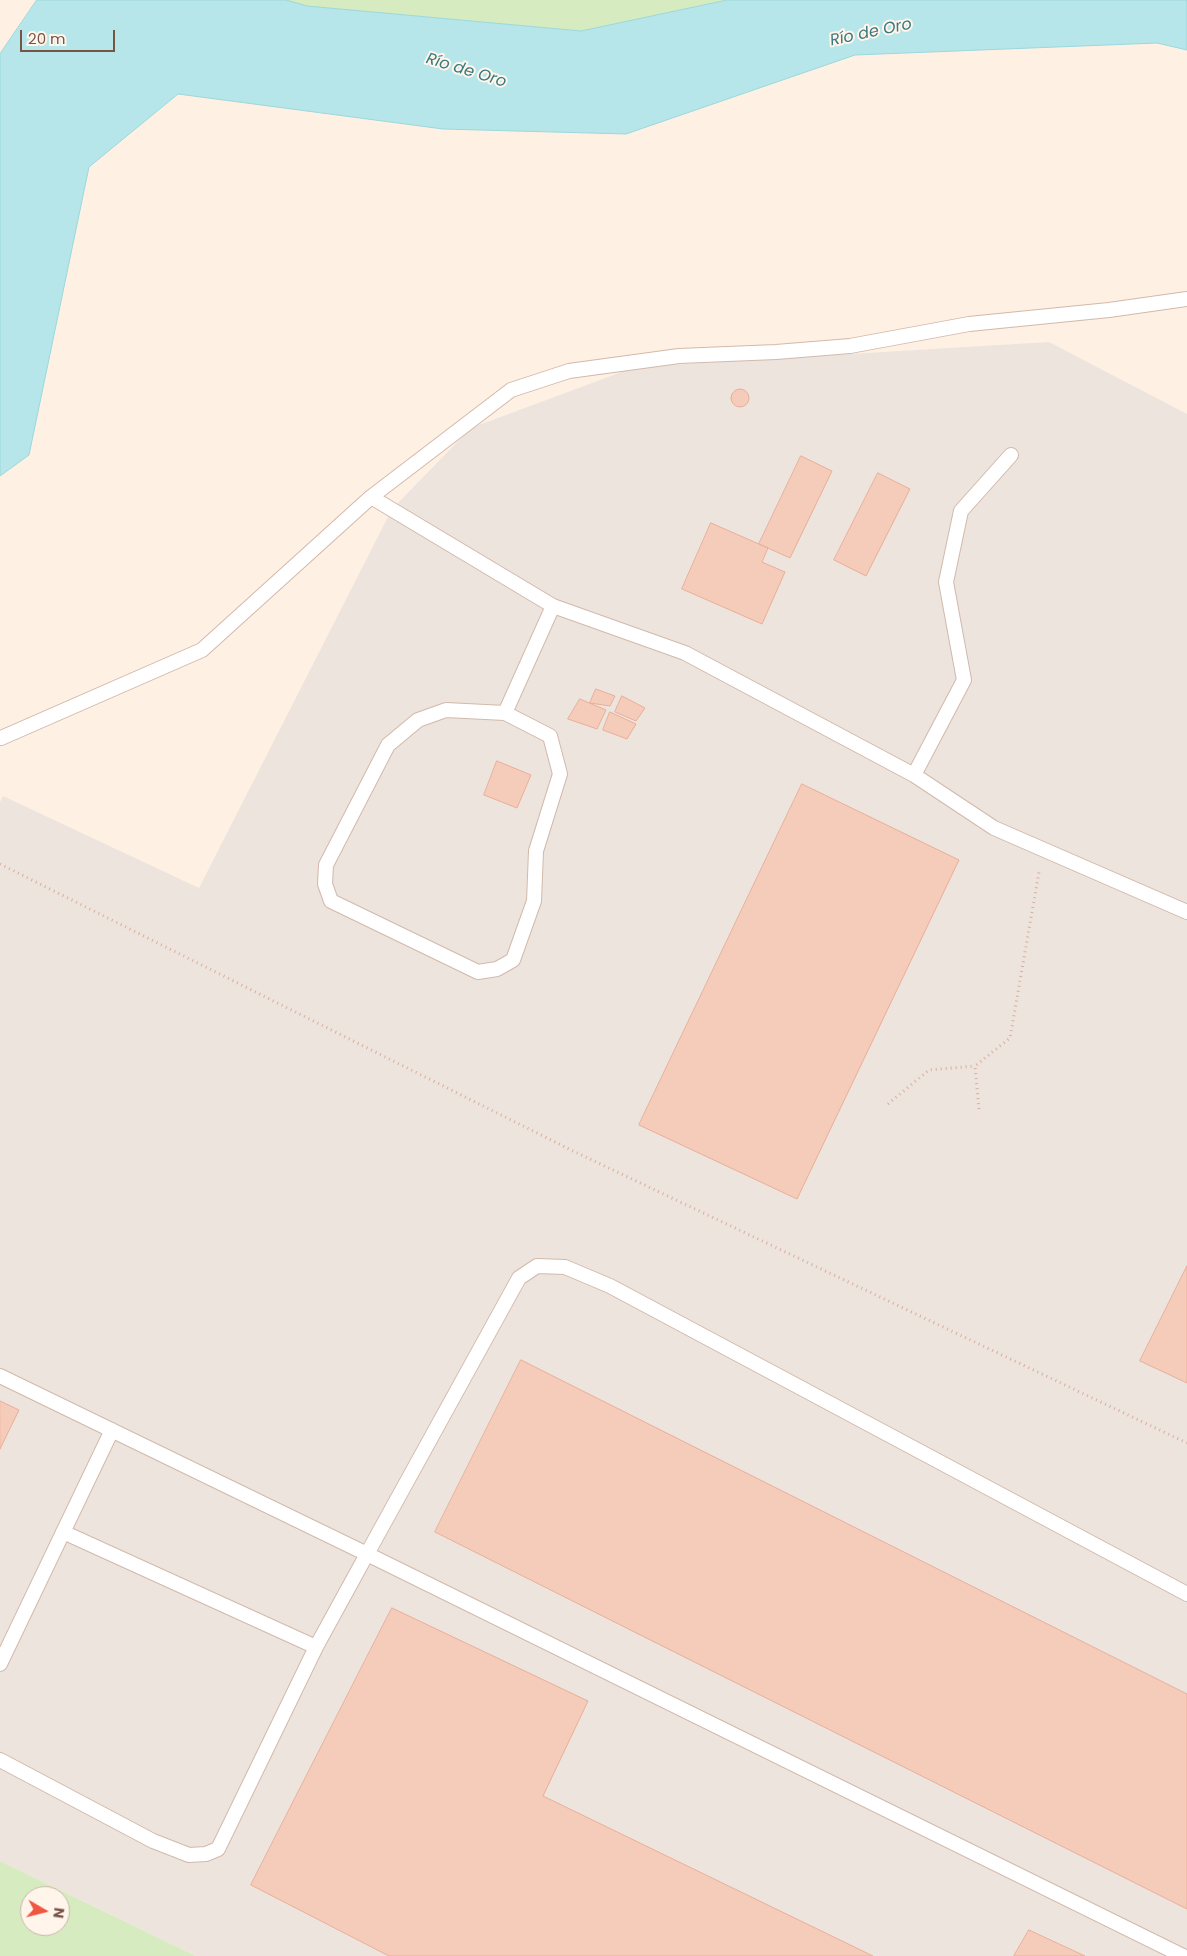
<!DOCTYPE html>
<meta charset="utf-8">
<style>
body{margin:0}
#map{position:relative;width:1187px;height:1956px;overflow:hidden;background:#fef1e3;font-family:Poppins,sans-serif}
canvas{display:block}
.north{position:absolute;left:20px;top:1886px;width:50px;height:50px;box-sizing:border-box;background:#fff5eb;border:1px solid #c9b5a9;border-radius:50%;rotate:98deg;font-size:14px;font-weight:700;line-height:20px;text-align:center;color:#785447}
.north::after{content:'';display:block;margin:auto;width:18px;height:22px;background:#f05640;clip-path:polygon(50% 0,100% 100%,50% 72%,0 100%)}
.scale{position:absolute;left:20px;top:30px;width:95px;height:22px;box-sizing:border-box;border:2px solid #785447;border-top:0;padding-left:6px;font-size:15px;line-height:18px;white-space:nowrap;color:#785447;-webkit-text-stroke:4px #fff5eb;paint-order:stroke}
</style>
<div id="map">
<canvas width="1187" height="1956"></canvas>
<div class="north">N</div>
<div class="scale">20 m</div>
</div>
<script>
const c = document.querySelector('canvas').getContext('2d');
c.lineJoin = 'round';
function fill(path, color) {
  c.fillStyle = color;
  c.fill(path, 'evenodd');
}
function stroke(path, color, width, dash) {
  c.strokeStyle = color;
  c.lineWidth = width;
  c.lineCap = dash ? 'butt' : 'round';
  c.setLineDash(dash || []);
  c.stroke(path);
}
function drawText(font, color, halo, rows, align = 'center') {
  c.font = font + ' Poppins,sans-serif';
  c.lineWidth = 4;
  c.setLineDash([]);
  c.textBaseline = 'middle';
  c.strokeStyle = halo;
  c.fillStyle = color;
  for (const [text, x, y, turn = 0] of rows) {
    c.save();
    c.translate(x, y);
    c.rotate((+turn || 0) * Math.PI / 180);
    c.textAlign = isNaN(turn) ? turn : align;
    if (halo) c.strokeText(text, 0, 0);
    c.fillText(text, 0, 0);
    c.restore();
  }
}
const industrial = new Path2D(`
 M 1049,342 L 1187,414 L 1187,1956 L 196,1956 L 0,1861 L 0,802 L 3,796 L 199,888 L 392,509 L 471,428 L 635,367 Z`);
const green = new Path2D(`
 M 286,0 L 727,0 L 581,31 L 307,6 Z
 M 0,1861 L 196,1956 L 0,1956 ZM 30,1896 L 60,1896 L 60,1926 L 30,1926 Z`);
const water = new Path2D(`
 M 37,0 L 286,0 L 307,6 L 581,31 L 727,0 L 1187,0 L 1187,50 L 1157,43 L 855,55 L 626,134 L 443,129 L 178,94 L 89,167 L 29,455 L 0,476 L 0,54 Z`);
const building = new Path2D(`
 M731 398a9 9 0 1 1 18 0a9 9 0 1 1-18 0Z
 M 801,456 L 832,471 L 790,558 L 759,544 Z
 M 878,473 L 910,489 L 866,576 L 834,560 Z
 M 711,523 L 768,548 L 762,562 L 785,572 L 762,624 L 682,589 Z
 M 596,689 L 615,696 L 610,706 L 590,703 Z
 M 622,696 L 645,708 L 636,721 L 615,712 Z
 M 580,699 L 606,710 L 597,729 L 568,719 Z
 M 610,712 L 636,724 L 627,739 L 603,730 Z
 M 497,761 L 531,775 L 517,808 L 484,795 Z
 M 802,784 L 959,860 L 797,1199 L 639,1125 Z
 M 1187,1266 L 1187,1383 L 1140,1361 Z
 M 521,1360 L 1187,1694 L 1187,1909 L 435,1532 Z
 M 0,1401 L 19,1410 L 0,1449 Z
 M 392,1608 L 588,1701 L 543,1796 L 873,1956 L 389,1956 L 251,1885 Z
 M 1029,1930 L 1085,1956 L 1014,1956 Z`);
const path = new Path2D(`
 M 0,864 L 571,1150 L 1187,1443
 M 888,1104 L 929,1070 L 975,1066
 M 979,1109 L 975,1066 L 1010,1038 L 1039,872`);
const lane = new Path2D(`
 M 371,497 L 553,606 L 685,653 L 914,775 L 994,828 L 1187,912
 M 446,710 L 505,713 L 550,736 L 560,774 L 536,851 L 534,901 L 513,960 L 497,969 L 478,972 L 331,901 L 325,884 L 326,865 L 388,745 L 418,720 Z
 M 505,713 L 553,606
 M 1,738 L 202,650 L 371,497 L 511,390 L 569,371 L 679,356 L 776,352 L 850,346 L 969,324 L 1109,310 L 1187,299
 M 914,775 L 964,680 L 946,582 L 961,511 L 1011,455
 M 0,1376 L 367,1554 L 316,1647 L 218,1849 L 206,1854 L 189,1855 L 153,1841 L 0,1760
 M 63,1532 L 316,1647
 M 0,1664 L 112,1430
 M 1183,1956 L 367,1554 L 519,1278 L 537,1266 L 565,1267 L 610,1286 L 1187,1594`);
const waterNames = [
 ["Río de Oro",871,33,-12],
 ["Río de Oro",466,71,17]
];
fill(industrial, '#ede4de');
fill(green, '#d6ecc0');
fill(water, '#b6e6e9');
stroke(water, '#9bd7db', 1);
fill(building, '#f5cbb9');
stroke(building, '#e9af98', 1);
stroke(lane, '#d2b9ab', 16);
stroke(path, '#daae9c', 3, [1, 4]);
stroke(lane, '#fff', 14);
drawText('italic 16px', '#3a797e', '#fff5eb', waterNames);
</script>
